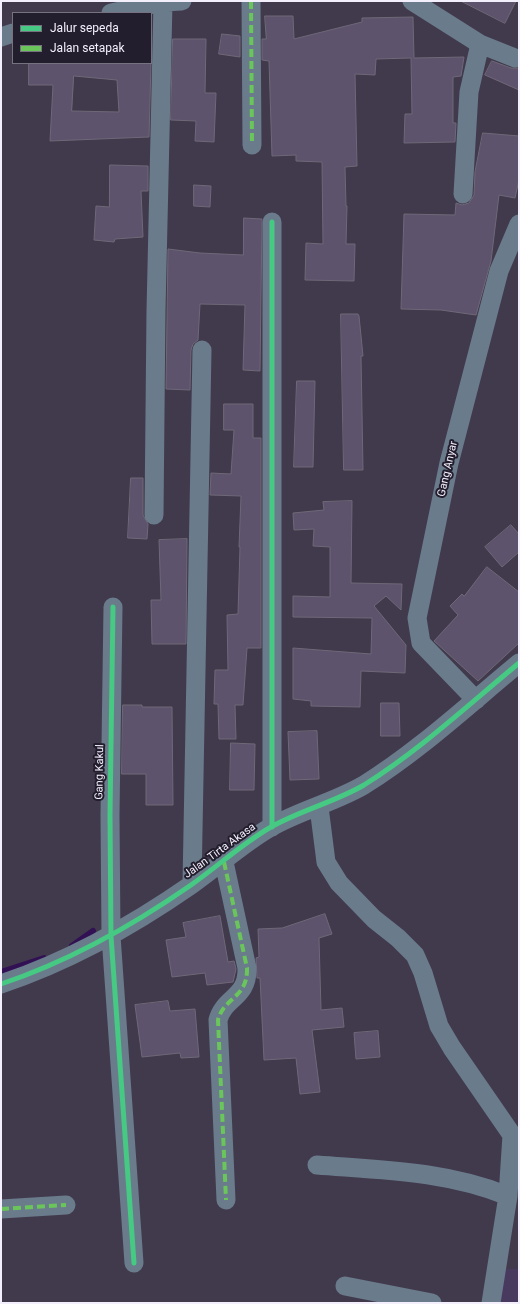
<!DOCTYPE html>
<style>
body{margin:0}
#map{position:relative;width:520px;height:1304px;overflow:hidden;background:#413a4c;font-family:Roboto,sans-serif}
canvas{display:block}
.frame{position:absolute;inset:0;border:2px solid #f4effd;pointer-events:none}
.legend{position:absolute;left:12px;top:12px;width:140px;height:52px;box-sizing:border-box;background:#231e2d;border:1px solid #777280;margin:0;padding:5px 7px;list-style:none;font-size:12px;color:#f4effd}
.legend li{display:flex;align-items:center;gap:8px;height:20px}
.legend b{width:20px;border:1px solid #777280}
</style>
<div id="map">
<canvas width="520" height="1304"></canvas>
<div class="frame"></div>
<ul class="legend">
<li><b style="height:5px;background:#46c982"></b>Jalur sepeda</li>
<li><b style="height:5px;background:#6ac65a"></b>Jalan setapak</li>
</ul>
</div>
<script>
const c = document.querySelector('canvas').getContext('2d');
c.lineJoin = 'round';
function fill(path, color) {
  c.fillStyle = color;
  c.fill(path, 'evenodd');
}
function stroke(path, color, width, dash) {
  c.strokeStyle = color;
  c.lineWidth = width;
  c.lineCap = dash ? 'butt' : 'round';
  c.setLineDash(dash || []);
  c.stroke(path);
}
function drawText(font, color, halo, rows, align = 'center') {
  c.font = font + ' Roboto,sans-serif';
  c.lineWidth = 4;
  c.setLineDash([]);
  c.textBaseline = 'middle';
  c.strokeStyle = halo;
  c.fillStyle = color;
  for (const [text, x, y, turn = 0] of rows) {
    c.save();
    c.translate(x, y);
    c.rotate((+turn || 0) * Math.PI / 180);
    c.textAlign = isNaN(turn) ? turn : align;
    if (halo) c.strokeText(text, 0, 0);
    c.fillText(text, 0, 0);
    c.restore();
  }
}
const built = new Path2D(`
 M 502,1269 L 519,1269 L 519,1303 L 497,1303 Z`);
const stream = new Path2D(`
 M 72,946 L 93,931
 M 1,972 L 44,958`);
const building = new Path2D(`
 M 461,1 L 516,1 L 505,23 Z
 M 265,16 L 293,16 L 294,39 L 362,22 L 362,18 L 413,17 L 414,58 L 464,57 L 461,76 L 453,77 L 453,123 L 456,123 L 455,142 L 404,143 L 405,114 L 412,114 L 411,58 L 376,59 L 375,75 L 355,74 L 357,166 L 345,167 L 346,206 L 347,206 L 346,244 L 355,244 L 354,281 L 305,280 L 306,243 L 323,244 L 322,162 L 296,161 L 296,155 L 272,156 L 269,61 L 262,60 L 262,39 L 266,39 Z
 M 222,34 L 240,36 L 240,57 L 219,54 Z
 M 173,39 L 206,39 L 205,93 L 216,93 L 214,142 L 195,141 L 196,121 L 171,120 Z
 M 492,61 L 511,68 L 519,68 L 519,90 L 485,75 Z
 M 29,63 L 151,63 L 149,137 L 50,141 L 53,85 L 29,85 ZM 74,76 L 117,80 L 119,112 L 72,111 Z
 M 483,133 L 519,136 L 519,180 L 515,198 L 499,195 L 491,261 L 476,315 L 441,310 L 401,309 L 404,214 L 455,215 L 456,203 L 462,205 L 469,203 L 474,195 L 475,172 Z
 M 110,165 L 148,166 L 148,191 L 141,191 L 143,237 L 115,239 L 114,242 L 94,240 L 96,206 L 109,207 Z
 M 194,185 L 211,186 L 210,207 L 194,206 Z
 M 244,218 L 262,219 L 260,371 L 243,370 L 245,305 L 200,304 L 198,340 L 193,344 L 191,350 L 190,390 L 166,389 L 168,249 L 200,253 L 243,255 Z
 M 341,314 L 358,314 L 359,316 L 363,356 L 361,356 L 363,470 L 344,470 Z
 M 297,381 L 315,381 L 313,467 L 294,467 Z
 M 224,404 L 253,404 L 253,438 L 261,438 L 261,648 L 247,648 L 243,705 L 235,705 L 236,739 L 219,739 L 218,704 L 214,704 L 215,670 L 228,670 L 227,615 L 238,614 L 240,547 L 239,547 L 241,496 L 210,495 L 211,473 L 231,474 L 234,430 L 224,430 Z
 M 131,478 L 143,478 L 143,515 L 148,524 L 147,539 L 128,538 Z
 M 352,501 L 351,583 L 402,584 L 401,610 L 386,596 L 374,606 L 406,645 L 405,673 L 361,671 L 360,707 L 311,706 L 311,701 L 293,699 L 293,648 L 371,654 L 372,618 L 293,617 L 293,596 L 330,597 L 330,547 L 313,546 L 314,529 L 294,530 L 293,513 L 324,510 L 323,502 Z
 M 511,525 L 519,534 L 519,552 L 502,567 L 485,547 Z
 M 187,539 L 186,644 L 152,644 L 151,600 L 161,600 L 159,540 Z
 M 487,567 L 519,592 L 519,643 L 478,681 L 434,641 L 458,615 L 450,606 L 462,594 L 464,596 Z
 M 381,703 L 399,703 L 400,736 L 381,736 Z
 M 123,705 L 142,705 L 142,707 L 172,707 L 173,805 L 146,805 L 146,774 L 122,774 Z
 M 317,731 L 319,779 L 290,780 L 288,732 Z
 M 231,743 L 255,744 L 254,790 L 230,790 Z
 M 325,914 L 332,934 L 319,938 L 321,1010 L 342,1008 L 344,1027 L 312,1030 L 320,1092 L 300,1094 L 296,1058 L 264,1060 L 260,978 L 257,978 L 256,958 L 259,957 L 258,929 L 282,928 Z
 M 220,916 L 228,962 L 234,961 L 236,969 L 233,982 L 207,985 L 205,973 L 172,977 L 166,940 L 186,937 L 183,923 Z
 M 168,1001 L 170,1011 L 195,1009 L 199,1057 L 181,1058 L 180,1053 L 142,1057 L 135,1005 Z
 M 378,1031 L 380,1057 L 356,1059 L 354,1033 Z`);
const minor = new Path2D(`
 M 251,1 L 252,145
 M 412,1 L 480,44 L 515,58
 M 111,13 L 163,2 L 182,1
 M 1,37 L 13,33
 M 463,194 L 469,92 L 480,44
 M 272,222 L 272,827
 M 154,515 L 156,311 L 163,2
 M 113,607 L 110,815 L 111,936 L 134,1263
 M 476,700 L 421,643 L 417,618 L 449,463 L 499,271 L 519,224
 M 319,807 L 326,862 L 339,883 L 374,919 L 398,938 L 415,955 L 423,973 L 439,1026 L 452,1048 L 512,1135 L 508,1196 L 491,1303
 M 224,862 L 247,968 C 248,998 224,997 218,1020 L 226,1200
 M 192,884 L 202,350
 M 1,984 C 70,961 132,926 191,885 C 218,866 243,843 271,827 C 301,810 335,802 364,785 C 420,750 468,705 519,663
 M 317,1165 C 381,1170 447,1171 508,1196
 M 1,1209 L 66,1205
 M 345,1286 L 432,1303`);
const quiet = new Path2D(`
 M 251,1 L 252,145
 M 224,862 L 247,968 C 248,998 224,997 218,1020 L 226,1200
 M 1,1209 L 66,1205`);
const cycleway = new Path2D(`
 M 272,222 L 272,827
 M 113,607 L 110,815 L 111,936 L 134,1263
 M 1,984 C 70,961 132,926 191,885 C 218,866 243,843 271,827 C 301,810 335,802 364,785 C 420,750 468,705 519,663`);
const streetNames = [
 ["Gang Anyar",448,469,-77],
 ["Gang Kakul",100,772,-89],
 ["Jalan Tirta Akasa",220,851,-36]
];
fill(built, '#48395f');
stroke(stream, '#321054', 6);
fill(building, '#5e536d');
stroke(building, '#6e6877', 1);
stroke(minor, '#6a7b8c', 19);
stroke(quiet, '#6ac65a', 4, [8, 4]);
stroke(cycleway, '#46c982', 5);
drawText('11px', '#f4effd', '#231e2d', streetNames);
</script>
